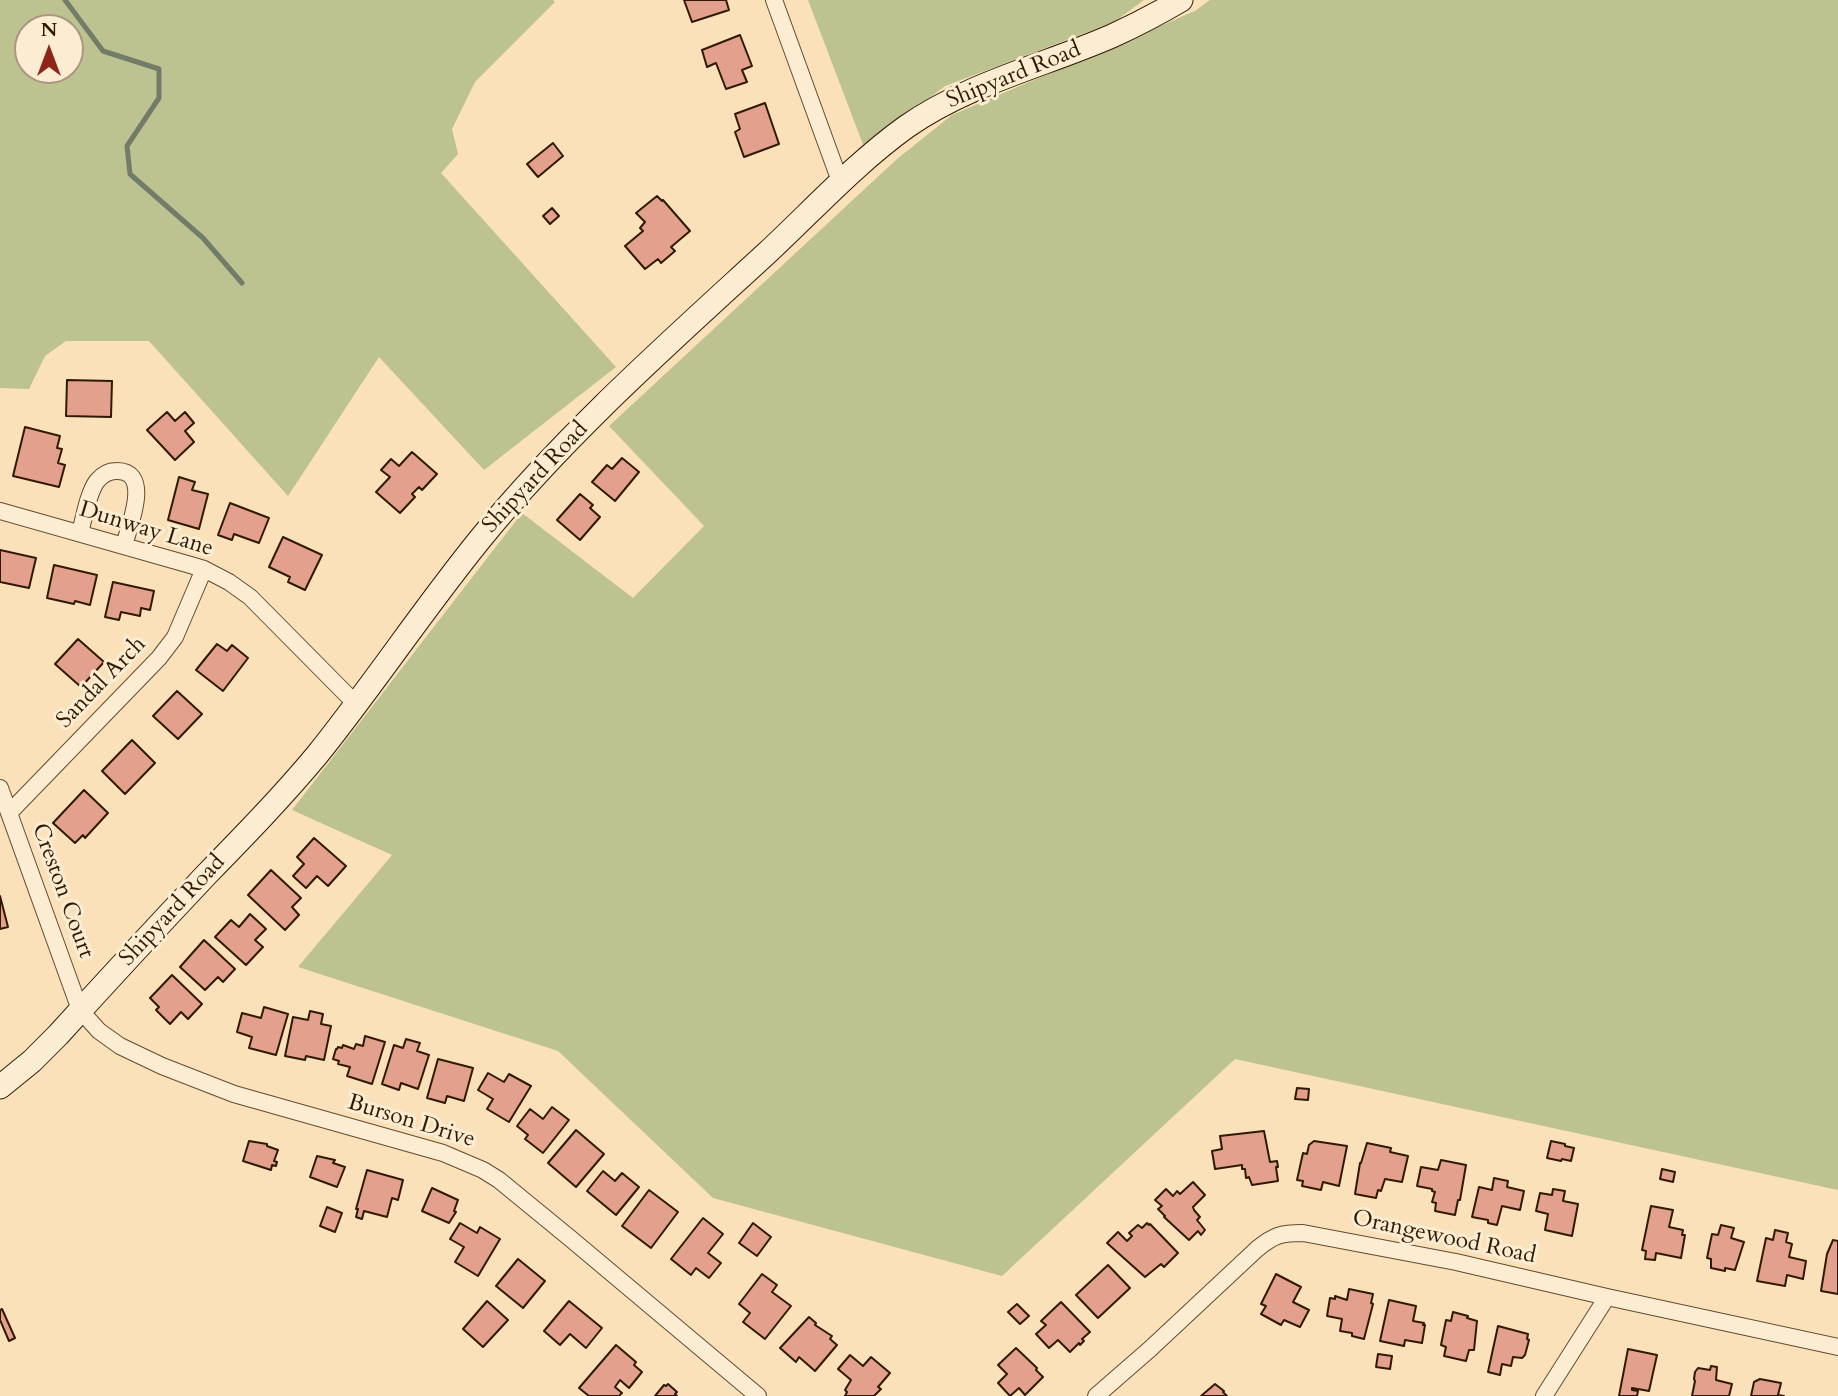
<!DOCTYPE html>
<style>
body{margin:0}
#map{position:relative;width:1838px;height:1396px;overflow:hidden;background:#fae1b9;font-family:Cardo,serif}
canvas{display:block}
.north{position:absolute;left:14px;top:14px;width:70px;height:70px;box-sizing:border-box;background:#fcecd2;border:2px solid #aa987e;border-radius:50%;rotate:0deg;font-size:19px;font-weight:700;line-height:28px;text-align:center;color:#2f1a01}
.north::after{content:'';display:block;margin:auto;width:24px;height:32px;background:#8f2418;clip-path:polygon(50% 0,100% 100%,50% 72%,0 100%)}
</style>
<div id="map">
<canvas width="1838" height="1396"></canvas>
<div class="north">N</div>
</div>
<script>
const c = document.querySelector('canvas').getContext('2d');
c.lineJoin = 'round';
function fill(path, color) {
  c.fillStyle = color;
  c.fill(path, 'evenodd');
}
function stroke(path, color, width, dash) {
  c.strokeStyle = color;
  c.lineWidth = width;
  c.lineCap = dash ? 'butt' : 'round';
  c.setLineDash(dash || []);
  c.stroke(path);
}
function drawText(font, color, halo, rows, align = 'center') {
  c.font = font + ' Cardo,serif';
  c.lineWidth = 6;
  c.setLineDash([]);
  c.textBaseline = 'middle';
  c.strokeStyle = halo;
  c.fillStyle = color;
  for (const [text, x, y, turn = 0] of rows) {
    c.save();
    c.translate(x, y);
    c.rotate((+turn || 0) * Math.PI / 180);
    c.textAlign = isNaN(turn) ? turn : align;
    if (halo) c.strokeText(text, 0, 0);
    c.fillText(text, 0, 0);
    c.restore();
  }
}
const green = new Path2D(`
 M 0,0 L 553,0 L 555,2 L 475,82 L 452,129 L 458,154 L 441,173 L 616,367 L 484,470 L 379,357 L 288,496 L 149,341 L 66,341 L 45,356 L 29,389 L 0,388 ZM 28,28 L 70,28 L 70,70 L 28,70 Z
 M 808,0 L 1144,0 L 1114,22 L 945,86 L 864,147 Z
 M 1210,0 L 1838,0 L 1838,1190 L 1235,1059 L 1002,1276 L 713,1198 L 558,1051 L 298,967 L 392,855 L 292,810 L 522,513 L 633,598 L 704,526 L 609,426 L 897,159 L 952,115 L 1195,11 Z`);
const stream = new Path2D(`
 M 65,0 L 103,51 L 159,69 L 159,98 L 127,146 L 130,174 L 203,238 L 242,283`);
const building = new Path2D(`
 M 684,0 L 726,0 L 729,10 L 692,22 Z
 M 740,35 L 752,66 L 742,70 L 747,82 L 726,89 L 716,63 L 707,67 L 702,50 Z
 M 765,103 L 779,144 L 744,157 L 735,132 L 740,129 L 735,114 Z
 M 553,143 L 563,156 L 538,177 L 527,164 Z
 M 657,196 L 662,201 L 663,200 L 690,231 L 671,247 L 675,251 L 661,263 L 658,259 L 645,269 L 625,246 L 643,231 L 640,228 L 645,222 L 636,213 Z
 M 552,208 L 559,216 L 550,224 L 543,216 Z
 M 67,380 L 112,381 L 111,417 L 66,416 Z
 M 167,412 L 175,421 L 185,412 L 194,423 L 185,431 L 194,442 L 175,460 L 147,430 Z
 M 25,427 L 60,436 L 57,448 L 62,449 L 58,463 L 65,465 L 59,487 L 13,476 Z
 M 412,452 L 437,474 L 422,490 L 419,487 L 412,494 L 415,497 L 400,513 L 376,492 L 390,477 L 381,470 L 391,459 L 399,466 Z
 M 622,458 L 639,472 L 615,501 L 592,482 L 607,465 L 612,469 Z
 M 179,477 L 195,482 L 192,490 L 208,494 L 199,529 L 168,520 Z
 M 580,494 L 593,505 L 590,508 L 600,517 L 580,540 L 557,520 Z
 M 230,503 L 269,518 L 259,543 L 234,534 L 232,540 L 218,535 Z
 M 283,537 L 322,555 L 305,590 L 288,582 L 290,577 L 269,567 Z
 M 0,550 L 36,558 L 29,588 L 0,582 Z
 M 54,565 L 97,575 L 90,605 L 75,601 L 74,604 L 47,598 Z
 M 113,582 L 154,591 L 150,610 L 141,608 L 140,616 L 121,612 L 119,620 L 105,617 Z
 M 78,639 L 104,662 L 81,687 L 55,664 Z
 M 217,644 L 227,651 L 232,645 L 248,658 L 223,691 L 196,670 Z
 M 177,691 L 202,714 L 178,739 L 153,716 Z
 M 132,740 L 155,763 L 125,794 L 102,771 Z
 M 84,790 L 108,813 L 85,838 L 83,835 L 75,843 L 53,823 Z
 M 314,838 L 346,866 L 328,886 L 317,876 L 306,888 L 293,876 L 304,864 L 297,857 Z
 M 271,870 L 301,898 L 292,907 L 299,915 L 285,930 L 248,895 Z
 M 0,896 L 8,927 L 0,929 Z
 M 250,914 L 266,929 L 255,940 L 263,947 L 246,965 L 215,937 L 231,920 L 239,927 Z
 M 204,940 L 235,969 L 223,982 L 218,977 L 205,990 L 180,967 Z
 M 172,975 L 202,1004 L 188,1019 L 181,1012 L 170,1024 L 156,1010 L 159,1007 L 150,998 Z
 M 264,1007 L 288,1014 L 276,1055 L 249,1048 L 252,1037 L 237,1032 L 242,1013 L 261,1018 Z
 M 310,1011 L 323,1014 L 321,1024 L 331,1026 L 324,1060 L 306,1056 L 305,1060 L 285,1056 L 293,1017 L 308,1020 Z
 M 365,1036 L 385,1042 L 372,1084 L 347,1076 L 350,1067 L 338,1064 L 339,1061 L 333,1059 L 336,1049 L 337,1049 L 338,1047 L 342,1048 L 343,1045 L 354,1049 L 356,1044 L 363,1046 Z
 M 406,1039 L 420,1043 L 417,1051 L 429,1055 L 418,1089 L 401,1083 L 399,1090 L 382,1084 L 394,1045 L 403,1048 Z
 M 438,1059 L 473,1068 L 464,1101 L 447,1096 L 445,1103 L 427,1098 Z
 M 488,1073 L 504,1082 L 509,1074 L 531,1086 L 509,1122 L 487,1109 L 493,1099 L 478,1090 Z
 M 1297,1088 L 1309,1089 L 1308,1100 L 1295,1099 Z
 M 552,1107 L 569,1120 L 543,1153 L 525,1139 L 528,1135 L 517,1126 L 530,1109 L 543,1119 Z
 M 576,1130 L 604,1154 L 576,1187 L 548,1163 Z
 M 1264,1131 L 1270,1162 L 1277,1161 L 1278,1167 L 1276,1167 L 1278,1181 L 1252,1185 L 1249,1177 L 1246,1178 L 1245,1169 L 1242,1169 L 1242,1165 L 1215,1169 L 1212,1151 L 1222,1149 L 1220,1136 Z
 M 249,1141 L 267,1144 L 267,1146 L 278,1150 L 274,1161 L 277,1162 L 276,1166 L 272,1165 L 271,1170 L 243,1161 Z
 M 1314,1141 L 1347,1146 L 1339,1186 L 1323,1182 L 1321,1190 L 1302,1186 L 1303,1181 L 1297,1180 L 1303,1153 L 1307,1154 L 1309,1145 Z
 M 1551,1141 L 1565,1144 L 1565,1146 L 1574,1148 L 1571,1161 L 1562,1159 L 1561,1161 L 1547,1158 Z
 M 1367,1143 L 1391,1148 L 1390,1152 L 1408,1156 L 1402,1182 L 1385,1179 L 1381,1191 L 1378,1190 L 1376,1198 L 1355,1194 L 1360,1163 L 1361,1163 Z
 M 317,1156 L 335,1160 L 333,1163 L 345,1167 L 337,1187 L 310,1177 Z
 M 1441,1160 L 1466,1165 L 1460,1200 L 1458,1200 L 1455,1215 L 1435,1211 L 1436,1203 L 1432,1202 L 1435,1192 L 1432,1191 L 1432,1189 L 1417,1186 L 1421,1167 L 1438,1170 Z
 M 1662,1169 L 1675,1172 L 1673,1182 L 1660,1179 Z
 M 367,1170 L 403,1180 L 398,1200 L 392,1198 L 387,1217 L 364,1211 L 362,1219 L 356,1217 L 358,1209 L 356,1209 Z
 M 603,1171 L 615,1181 L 622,1173 L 639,1187 L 616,1215 L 587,1191 Z
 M 1494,1178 L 1508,1181 L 1507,1187 L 1524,1191 L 1520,1210 L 1502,1206 L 1497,1225 L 1488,1223 L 1488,1220 L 1472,1217 L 1479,1187 L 1492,1190 Z
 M 1193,1182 L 1205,1195 L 1193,1207 L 1194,1210 L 1200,1217 L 1197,1220 L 1205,1230 L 1201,1235 L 1198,1231 L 1189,1240 L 1164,1217 L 1165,1216 L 1158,1209 L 1162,1206 L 1155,1200 L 1166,1189 L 1173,1196 L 1177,1191 L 1180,1194 Z
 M 432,1188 L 458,1200 L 454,1211 L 456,1212 L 449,1223 L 422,1211 Z
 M 1553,1189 L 1565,1191 L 1563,1201 L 1578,1204 L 1572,1236 L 1545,1230 L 1548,1214 L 1536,1211 L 1540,1193 L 1552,1195 Z
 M 649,1190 L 678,1212 L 651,1248 L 622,1226 Z
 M 1651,1206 L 1673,1210 L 1669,1227 L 1683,1230 L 1682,1235 L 1685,1235 L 1681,1258 L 1656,1253 L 1655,1260 L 1645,1259 L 1646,1251 L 1642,1250 Z
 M 327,1207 L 342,1213 L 335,1232 L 320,1226 Z
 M 703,1218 L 723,1234 L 708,1253 L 721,1263 L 709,1278 L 696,1268 L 691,1275 L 671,1259 Z
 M 460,1223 L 477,1233 L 480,1227 L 500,1239 L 478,1276 L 455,1262 L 464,1247 L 450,1239 Z
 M 753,1223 L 771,1237 L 757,1256 L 739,1243 Z
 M 1147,1223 L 1149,1225 L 1150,1224 L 1178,1253 L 1164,1267 L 1161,1264 L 1145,1277 L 1107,1243 L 1118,1232 L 1127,1241 L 1132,1236 L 1129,1233 L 1138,1225 L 1142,1228 Z
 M 1721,1225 L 1734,1228 L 1731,1238 L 1744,1242 L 1735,1270 L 1725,1268 L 1725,1271 L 1711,1268 L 1711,1259 L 1707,1258 L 1712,1234 L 1718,1235 Z
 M 1775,1230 L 1788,1233 L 1786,1242 L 1792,1244 L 1789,1257 L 1806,1261 L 1803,1279 L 1787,1275 L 1785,1286 L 1757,1281 L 1766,1238 L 1773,1240 Z
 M 1833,1240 L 1838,1241 L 1838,1294 L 1821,1291 L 1827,1254 Z
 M 518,1259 L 545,1281 L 523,1308 L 496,1286 Z
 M 1108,1265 L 1130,1288 L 1098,1318 L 1076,1295 Z
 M 762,1274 L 777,1285 L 772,1292 L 791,1306 L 765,1339 L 743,1322 L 750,1313 L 739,1304 Z
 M 1276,1274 L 1301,1287 L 1293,1302 L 1309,1310 L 1300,1327 L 1284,1320 L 1281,1325 L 1261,1314 L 1266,1306 L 1261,1304 Z
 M 1349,1289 L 1373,1294 L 1371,1303 L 1373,1304 L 1364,1339 L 1352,1336 L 1352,1333 L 1340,1331 L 1342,1319 L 1327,1316 L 1330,1298 L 1335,1299 L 1335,1296 L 1347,1300 Z
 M 1389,1300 L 1416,1306 L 1413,1321 L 1424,1323 L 1423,1325 L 1425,1325 L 1422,1343 L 1405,1340 L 1404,1346 L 1380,1341 Z
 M 487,1301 L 508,1320 L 483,1347 L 463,1329 Z
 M 569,1301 L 602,1328 L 586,1348 L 570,1334 L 560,1345 L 544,1331 Z
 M 1061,1302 L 1090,1332 L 1082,1339 L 1084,1341 L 1080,1345 L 1079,1343 L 1070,1352 L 1058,1340 L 1049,1348 L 1036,1334 L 1046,1325 L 1041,1321 Z
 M 1017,1304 L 1029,1316 L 1020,1324 L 1008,1312 Z
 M 2,1309 L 15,1338 L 9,1341 L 0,1320 L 0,1310 Z
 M 1453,1312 L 1468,1316 L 1467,1318 L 1477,1321 L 1474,1350 L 1469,1350 L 1466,1361 L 1444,1356 L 1446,1347 L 1441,1345 L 1446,1320 L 1451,1321 Z
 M 809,1317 L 816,1323 L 815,1325 L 832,1336 L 830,1339 L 837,1345 L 815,1371 L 799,1357 L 796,1362 L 780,1348 Z
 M 1498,1326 L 1528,1334 L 1527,1339 L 1529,1340 L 1525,1355 L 1522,1358 L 1513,1357 L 1511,1366 L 1502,1364 L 1500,1375 L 1488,1372 Z
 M 616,1345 L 636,1362 L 634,1365 L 642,1372 L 629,1388 L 620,1380 L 615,1387 L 622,1393 L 619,1396 L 589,1396 L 579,1388 Z
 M 1016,1348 L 1037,1368 L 1036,1370 L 1043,1377 L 1025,1395 L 1019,1388 L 1010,1396 L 998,1383 L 1007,1374 L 998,1365 Z
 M 1628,1349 L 1657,1355 L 1649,1391 L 1632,1388 L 1632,1390 L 1638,1391 L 1637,1396 L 1619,1396 Z
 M 1378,1354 L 1392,1356 L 1390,1369 L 1376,1367 Z
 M 850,1355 L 863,1366 L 871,1357 L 890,1373 L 878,1387 L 881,1389 L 874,1396 L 845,1396 L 847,1392 L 845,1390 L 851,1380 L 838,1369 Z
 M 1711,1366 L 1717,1367 L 1716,1380 L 1732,1384 L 1729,1396 L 1692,1396 L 1695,1381 L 1694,1379 L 1695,1372 L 1698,1368 L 1710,1370 Z
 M 1760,1379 L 1781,1383 L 1778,1395 L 1784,1396 L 1751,1396 L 1754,1382 Z
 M 668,1384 L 677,1392 L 675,1394 L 677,1396 L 655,1396 L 664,1385 L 666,1386 Z
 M 1215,1384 L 1224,1391 L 1223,1392 L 1227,1396 L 1201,1396 Z`);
const street = new Path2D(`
 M 774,0 L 841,184
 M 0,511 L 187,564 L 204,569 L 229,582 L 250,597 L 356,704
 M 80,533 C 84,518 88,493 97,481 C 102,475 109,471 116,471 C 153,470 129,527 124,545
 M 0,788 L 80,1010 L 99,1031 L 120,1046 L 162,1066 L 234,1094 L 443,1153 L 483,1170 L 499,1180 L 571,1239 L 758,1396
 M 9,813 L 159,658 L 175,637 L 204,569
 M 1096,1396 L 1150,1349 L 1257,1249 C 1274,1235 1281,1233 1303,1233 L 1456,1262 L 1607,1297 L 1838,1347
 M 1544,1396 L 1607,1297`);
const secondary = new Path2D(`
 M 0,1087 L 32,1061 L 58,1035 C 107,981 156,928 206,875 C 244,836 282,797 317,755 C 374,684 424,608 481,538 C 567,433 669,343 768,252 C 813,210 856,163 906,127 C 969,83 1043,66 1112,36 C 1136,25 1159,13 1181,0`);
const streetNames = [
 ["Shipyard Road",1014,76,-22],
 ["Shipyard Road",536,478,-47],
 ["Dunway Lane",146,530,17],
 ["Sandal Arch",102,683,-46],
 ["Creston Court",62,891,70],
 ["Shipyard Road",173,911,-47],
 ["Burson Drive",411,1122,17],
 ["Orangewood Road",1444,1238,12]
];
fill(green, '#bcc390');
stroke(stream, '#727c68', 5);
fill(building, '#e3a08d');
stroke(building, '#2f1a01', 2);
stroke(street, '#624c2f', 18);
stroke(secondary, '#2f1a01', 25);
stroke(street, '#fcecd2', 16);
stroke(secondary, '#fcecd2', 23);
drawText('23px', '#2f1a01', '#fcecd2', streetNames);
</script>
